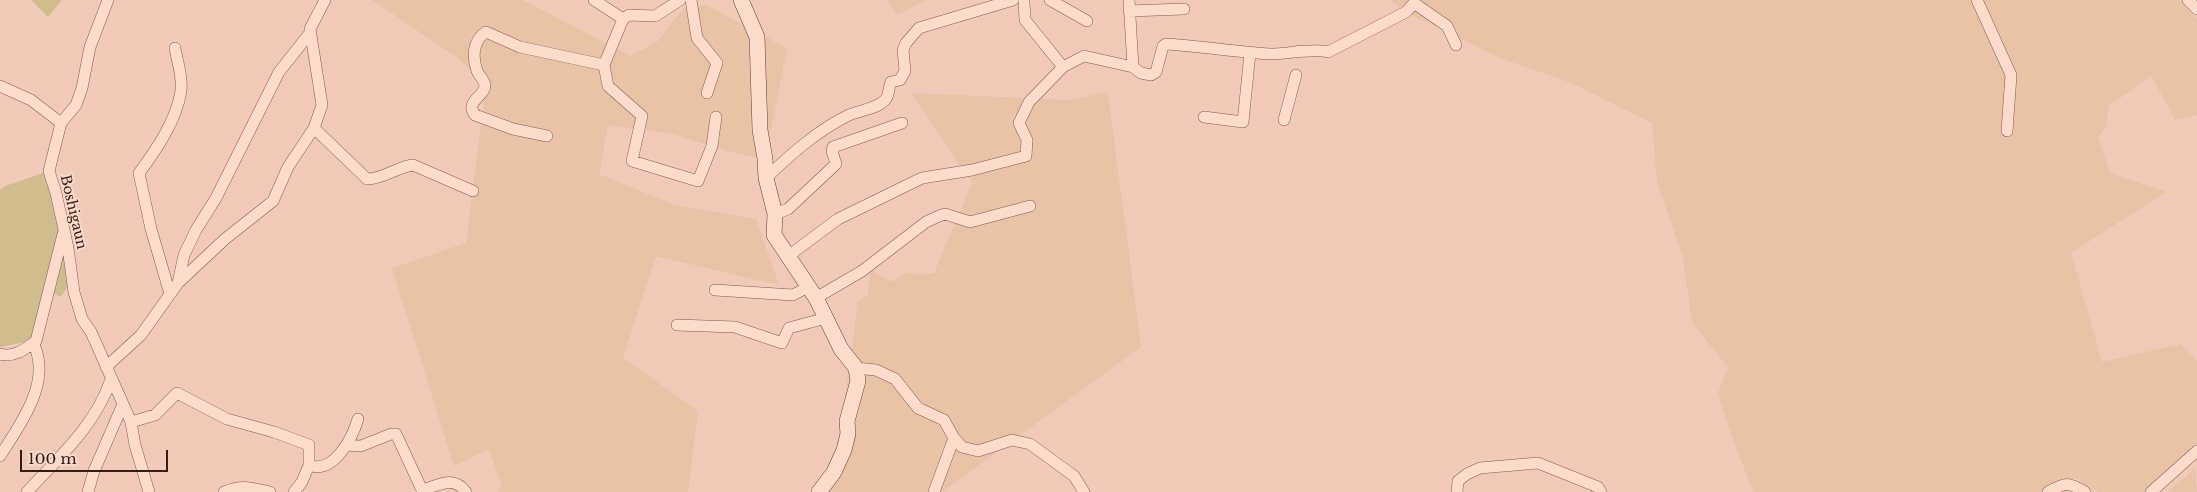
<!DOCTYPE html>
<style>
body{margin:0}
#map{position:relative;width:2197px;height:492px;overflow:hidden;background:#f2cab9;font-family:"Libre Baskerville",serif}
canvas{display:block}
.scale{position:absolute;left:20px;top:450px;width:148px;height:22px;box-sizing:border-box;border:2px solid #361c19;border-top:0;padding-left:6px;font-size:15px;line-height:18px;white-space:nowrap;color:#361c19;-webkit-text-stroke:4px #f8d8c9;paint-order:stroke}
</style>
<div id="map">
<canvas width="2197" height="492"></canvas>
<div class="scale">100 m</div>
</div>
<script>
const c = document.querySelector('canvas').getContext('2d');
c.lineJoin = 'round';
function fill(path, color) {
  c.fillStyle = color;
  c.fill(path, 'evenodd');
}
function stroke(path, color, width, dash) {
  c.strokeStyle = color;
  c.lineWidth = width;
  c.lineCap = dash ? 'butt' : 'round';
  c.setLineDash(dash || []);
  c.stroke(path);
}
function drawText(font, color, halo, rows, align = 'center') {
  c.font = font + ' "Libre Baskerville",serif';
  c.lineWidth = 4;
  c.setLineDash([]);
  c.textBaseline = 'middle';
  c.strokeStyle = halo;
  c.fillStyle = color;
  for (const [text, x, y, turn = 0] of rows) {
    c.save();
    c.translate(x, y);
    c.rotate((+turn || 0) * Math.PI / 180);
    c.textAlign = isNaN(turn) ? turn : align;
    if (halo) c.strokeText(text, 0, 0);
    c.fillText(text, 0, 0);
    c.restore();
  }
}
const farmland = new Path2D(`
 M 372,0 L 523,0 L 630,56 L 658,41 L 686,5 L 706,5 L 787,48 L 765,159 L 727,151 L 668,133 L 608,125 L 599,174 L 675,205 L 756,219 L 779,285 L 656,256 L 623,358 L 698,411 L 688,492 L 497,492 L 502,486 L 489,449 L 454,466 L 392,268 L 466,243 L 486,84 L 455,56 Z
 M 888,0 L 926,0 L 897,15 Z
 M 1389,0 L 2181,0 L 2197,18 L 2197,115 L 2175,120 L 2151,75 L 2128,93 L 2109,105 L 2106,126 L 2098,137 L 2110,173 L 2166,192 L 2071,253 L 2102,362 L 2181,344 L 2197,360 L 2197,445 L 2144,492 L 2099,492 L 2073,478 L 2045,492 L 1753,492 L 1727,423 L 1718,393 L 1728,367 L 1692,323 L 1683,258 L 1657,182 L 1652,123 L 1569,82 L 1500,58 L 1398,8 L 1399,6 Z
 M 1108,92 L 1141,347 L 942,492 L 822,492 L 834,472 L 855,328 L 857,302 L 868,295 L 871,270 L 891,282 L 907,272 L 919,275 L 934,273 L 972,183 L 911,93 L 1070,100 Z
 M 2195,469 L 2197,492 L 2167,492 Z`);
const green = new Path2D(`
 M 31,0 L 62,0 L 48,17 Z
 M 49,171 L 73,277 L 61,297 L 51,292 L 35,340 L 0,347 L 0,190 L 5,186 Z`);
const street = new Path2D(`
 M 594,0 L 623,19
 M 680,0 L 655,16 L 629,15 L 623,19 L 604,65 L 608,86 L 642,116 L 632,161 L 698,181 L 712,146 L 716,117
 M 691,0 L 697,38 L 717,63 L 707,93
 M 1050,0 L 1087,21
 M 1129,0 L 1133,67
 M 1977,0 L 2011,75 L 2007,131
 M 2188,0 L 2197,9
 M 1024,2 L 1025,20 L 1063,67
 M 1129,11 L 1184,9
 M 0,86 L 31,100 L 61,123 L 49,171 L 56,193 L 68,248 L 74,292 L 82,319 L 91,332 L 131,422 L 135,445 L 149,492
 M 1204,117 L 1243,122 L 1250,53
 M 1284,120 L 1296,75
 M 61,123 L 76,105 L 82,88 L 90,47 L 108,0
 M 314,128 L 367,179 C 383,179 397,167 413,165 L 473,191
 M 547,136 L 513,129 L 475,115 C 464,101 485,97 485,85 C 484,79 479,76 477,71 C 472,57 473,40 486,32 L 520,47 L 604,65
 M 766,178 C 791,154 818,130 849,115 C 860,110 877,109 885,100 C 890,95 888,88 891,82 L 900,80 L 905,71 L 903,50 L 906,43 L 919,28 L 1013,0
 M 775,214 L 788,209 L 836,164 L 832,151 L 833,147 L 902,123
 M 787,257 L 838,219 L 922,178 L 972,170 L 1026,156 L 1027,140 L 1019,123 L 1029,102 L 1063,67 L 1084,56 L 1133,67 L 1141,73 L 1151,75 L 1156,72 L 1163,46 L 1166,44 C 1201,46 1235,52 1270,54 C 1288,54 1312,48 1328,52 L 1406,12 L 1414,3 L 1447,26 L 1456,45
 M 178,283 L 184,255 L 196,230 L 216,198 L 279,72 L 310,33
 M 715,290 L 793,295 L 808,287
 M 170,294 L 151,229 L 139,173 C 157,149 176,121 181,91 C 183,77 177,61 175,48
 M 816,298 L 862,271 L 926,222 L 939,216 L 945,214 L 970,222 L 1030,206
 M 677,325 L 735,327 L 782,343 L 789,328 L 826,318
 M 0,354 C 14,358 25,349 36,341 L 63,234
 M 106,367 L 141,335 L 178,283 L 225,239 L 273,201 L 288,167 L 314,128 L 322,105 L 310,29 L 325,0
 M 856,368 L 876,370 L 895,379 L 918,408 L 944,420 L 954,438 L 962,447 L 978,451 L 1012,440 L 1030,444 L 1074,476 L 1084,492
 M 131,422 L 155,415 L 177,393 L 227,419 L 274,432 L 309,445 L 309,465
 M 347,445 L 361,446 L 391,434 L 396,434 L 422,490
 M 0,456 C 20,425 53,381 33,343
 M 27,492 C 59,457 96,425 111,379
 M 88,492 L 94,471 L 123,404
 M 224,492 C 242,484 252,488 270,492
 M 294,492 L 302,482 L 309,465 C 333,475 352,439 358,419
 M 427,492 L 422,490 C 440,485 453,475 466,492
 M 934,492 L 954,438
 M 1457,492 L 1458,481 L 1467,474 L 1480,468 L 1538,463 L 1598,487 L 1601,492
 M 2048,492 C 2066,482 2068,482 2085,492
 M 2151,492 L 2197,451`);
const secondary = new Path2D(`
 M 741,0 L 757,37 L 760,130 L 765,159 L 766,178 L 775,214 L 774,235 L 816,298 L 841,349 L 856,368 L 858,381 L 847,421 L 848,434 L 844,450 L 834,472 L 819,492`);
const streetNames = [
 ["Boshigaun",73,212,77]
];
fill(farmland, '#e8c3a6');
fill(green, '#d0bd8d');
stroke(street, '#895a52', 12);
stroke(secondary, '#6a3c36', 16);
stroke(street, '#fcdbcc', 11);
stroke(secondary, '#fcdbcc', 15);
drawText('14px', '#361c19', '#f8d8c9', streetNames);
</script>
